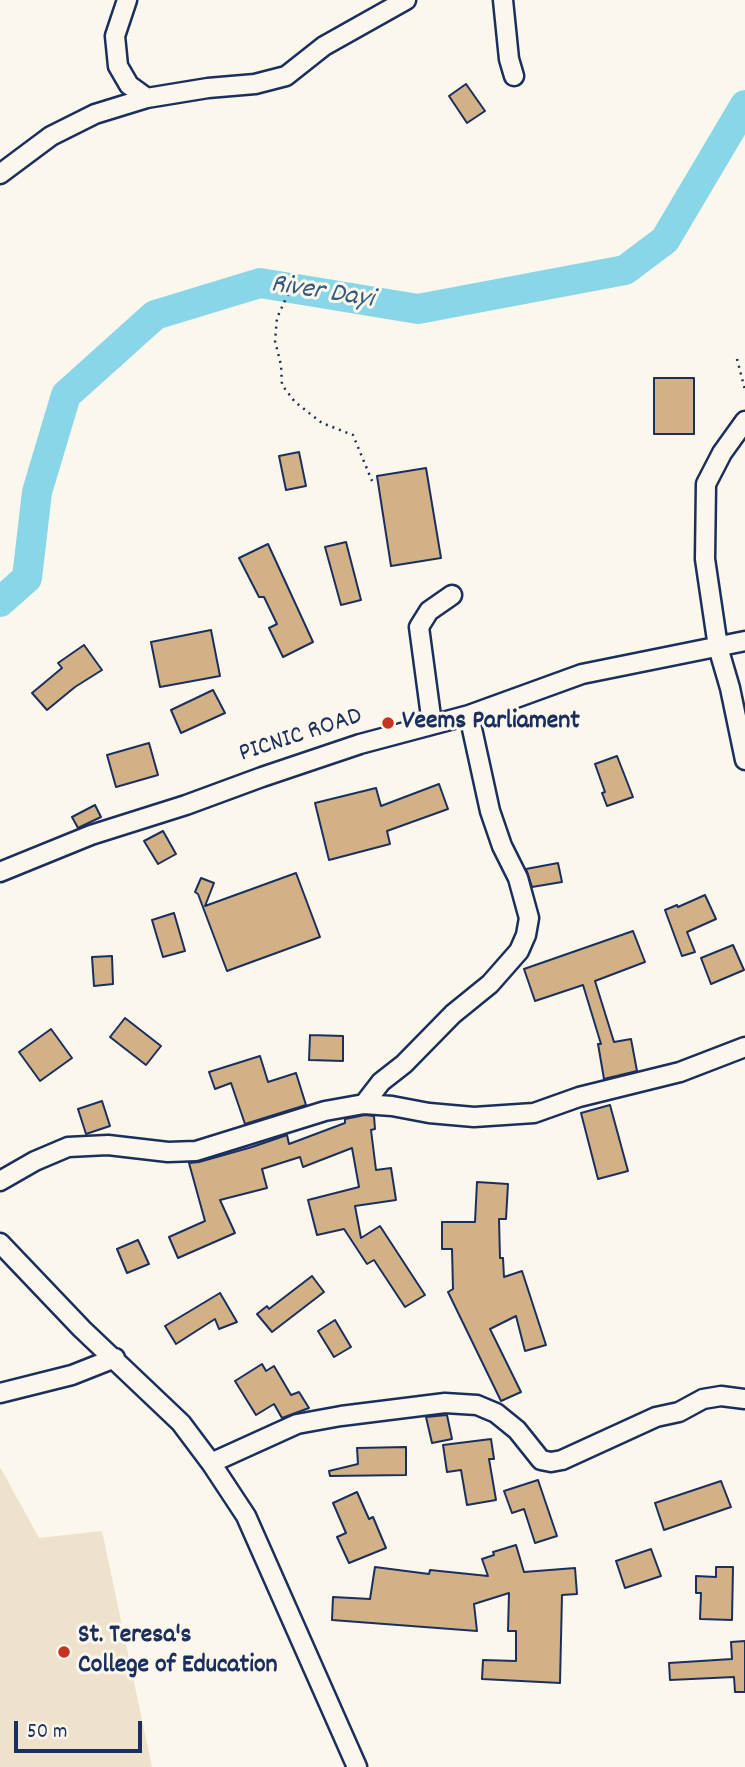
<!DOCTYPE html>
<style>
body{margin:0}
#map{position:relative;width:745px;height:1767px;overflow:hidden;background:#fbf7ec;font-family:Dekko,sans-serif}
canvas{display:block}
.scale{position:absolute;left:14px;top:1721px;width:128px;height:32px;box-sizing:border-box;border:4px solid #1b2f5e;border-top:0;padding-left:9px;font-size:21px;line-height:24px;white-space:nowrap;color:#1b2f5e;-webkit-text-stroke:5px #fbf7ec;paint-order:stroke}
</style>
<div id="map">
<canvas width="745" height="1767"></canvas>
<div class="scale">50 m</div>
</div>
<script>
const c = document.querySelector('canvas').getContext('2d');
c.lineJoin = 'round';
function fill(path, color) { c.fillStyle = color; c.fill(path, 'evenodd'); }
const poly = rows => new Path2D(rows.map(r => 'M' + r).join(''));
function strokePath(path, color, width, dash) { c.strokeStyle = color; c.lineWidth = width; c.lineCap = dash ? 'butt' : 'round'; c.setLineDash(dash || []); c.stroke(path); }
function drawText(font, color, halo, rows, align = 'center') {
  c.font = font + ' Dekko,sans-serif'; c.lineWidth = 6; c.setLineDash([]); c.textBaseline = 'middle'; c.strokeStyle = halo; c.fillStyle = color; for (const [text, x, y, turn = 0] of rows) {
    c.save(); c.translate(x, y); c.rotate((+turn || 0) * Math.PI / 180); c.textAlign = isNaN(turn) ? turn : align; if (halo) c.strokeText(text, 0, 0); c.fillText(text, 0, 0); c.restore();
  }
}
const built = poly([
 [0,1467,39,1538,102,1531,152,1767,0,1767]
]);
const river = poly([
 [0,602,27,578,37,492,66,395,155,315,260,283,418,309,625,270,665,240,745,105]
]);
const building = poly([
 [466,84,485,111,467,123,449,96,466,84],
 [654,378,694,378,694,434,654,434,654,378],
 [299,452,306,486,286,490,279,456,299,452],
 [426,468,441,558,391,566,377,476,426,468],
 [346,542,361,600,341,605,325,547,346,542],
 [268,544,313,642,283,657,269,628,277,624,264,597,259,597,239,558,268,544],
 [211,630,220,676,160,687,151,642,211,630],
 [84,645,102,670,75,687,47,710,32,693,62,668,58,663,84,645],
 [213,690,225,713,181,733,171,710,213,690],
 [149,743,158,775,116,787,107,755,149,743],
 [617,756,633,797,607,806,602,793,605,792,595,764,617,756],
 [439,784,448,809,387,831,390,844,329,860,315,803,376,788,381,806,439,784],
 [95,805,101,817,78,828,72,817,95,805],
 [163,831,176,854,158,864,144,841,163,831],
 [558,863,562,882,532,887,526,869,558,863],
 [296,873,320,937,227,971,198,894,195,892,201,878,214,883,205,906,296,873],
 [705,895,716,919,687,932,695,952,682,956,665,910,677,905,678,907,705,895],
 [174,913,185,951,163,957,152,920,174,913],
 [633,931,645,962,595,981,614,1042,631,1039,637,1071,604,1079,598,1044,601,1044,583,985,535,1001,524,969,633,931],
 [733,945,744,970,711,984,701,958,733,945],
 [112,956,113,984,94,986,92,957,112,956],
 [125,1018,161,1046,146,1065,110,1037,125,1018],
 [51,1029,72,1058,40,1081,19,1052,51,1029],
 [310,1035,343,1036,343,1061,309,1060,310,1035],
 [260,1056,268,1082,296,1073,306,1105,245,1124,231,1083,215,1089,209,1072,260,1056],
 [102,1101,110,1126,86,1134,78,1109,102,1101],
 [610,1105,628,1171,598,1179,581,1113,610,1105],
 [365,1115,374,1116,375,1129,371,1130,376,1170,391,1168,396,1200,355,1206,361,1238,380,1226,425,1295,405,1307,374,1260,367,1264,344,1229,317,1235,308,1200,359,1187,352,1148,303,1167,300,1157,262,1169,267,1188,220,1200,235,1233,178,1258,169,1237,205,1221,189,1163,199,1162,252,1147,287,1135,289,1144,345,1123,345,1119,365,1115],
 [477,1182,508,1184,506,1219,499,1219,500,1258,503,1258,504,1277,522,1271,546,1345,525,1351,516,1316,490,1329,521,1392,501,1401,448,1292,453,1289,452,1249,442,1249,442,1222,475,1222,477,1182],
 [138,1240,149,1264,127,1273,117,1249,138,1240],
 [312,1276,324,1292,272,1332,257,1314,267,1306,269,1309,312,1276],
 [220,1293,237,1322,219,1329,215,1319,176,1344,165,1326,220,1293],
 [335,1320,351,1347,334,1357,318,1331,335,1320],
 [262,1364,266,1371,274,1366,291,1395,299,1392,309,1408,282,1418,274,1404,256,1415,235,1381,262,1364],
 [447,1415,452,1439,432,1443,426,1417,447,1415],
 [491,1439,494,1459,489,1459,496,1500,467,1505,461,1470,447,1472,443,1445,491,1439],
 [406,1447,406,1475,330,1476,329,1471,358,1464,357,1448,406,1447],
 [538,1480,557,1536,535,1543,524,1509,512,1513,504,1491,538,1480],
 [721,1481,731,1507,664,1530,655,1503,721,1481],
 [357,1492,369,1519,373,1517,386,1548,349,1563,337,1537,346,1533,333,1503,357,1492],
 [516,1545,524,1572,575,1568,577,1594,562,1595,560,1683,482,1679,483,1660,516,1661,516,1631,508,1631,509,1593,474,1604,477,1631,332,1620,333,1597,370,1599,375,1567,429,1574,430,1570,488,1576,482,1559,494,1555,493,1552,516,1545],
 [651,1549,661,1576,625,1588,616,1561,651,1549],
 [716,1567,733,1567,732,1620,700,1619,701,1593,696,1593,696,1576,716,1577,716,1567],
 [745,1641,745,1692,735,1692,734,1677,670,1680,669,1663,732,1659,731,1642,745,1641]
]);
const path = poly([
 [288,294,277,318,275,341,281,365,282,385,295,402,322,423,353,435,372,481],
 [737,359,745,390]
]);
const minor = poly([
 [127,0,115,36,118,66,129,85,147,98],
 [503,0,509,59,514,76],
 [0,174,51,136,95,114,147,98,208,88,255,84,286,76,324,46,406,0],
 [745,421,722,453,706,484,705,559,718,647,730,688,745,760],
 [432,724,419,627,429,611,452,595],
 [0,872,91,835,186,805,262,777,360,744,469,715,582,674,745,641],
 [364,1104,381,1082,404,1064,453,1014,490,984,519,951,526,935,529,918,518,878,502,846,490,811,469,715],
 [0,1181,35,1161,68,1147,108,1145,168,1152,196,1151,325,1111,364,1104,392,1106,429,1113,474,1117,534,1113,579,1097,680,1072,745,1047],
 [0,1243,82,1329,181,1423,211,1463,246,1516,357,1767],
 [0,1393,72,1375,115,1358],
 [211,1463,297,1424,341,1416,445,1403,477,1405,496,1413,517,1430,541,1460,551,1462,562,1460,656,1417,679,1412,703,1399,721,1396,745,1399]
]);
const markers = [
 [388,723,7,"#c8321e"],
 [64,1652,7,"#c8321e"]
];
const poiNames = [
 ["Veems Parliament",402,723],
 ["St. Teresa's",78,1637],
 ["College of Education",78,1667]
];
const streetNames = [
 ["PICNIC ROAD",301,737,-18]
];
const waterNames = [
 ["River Dayi",322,294,9]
];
fill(built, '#efe2cd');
strokePath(river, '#88d6e7', 30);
fill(building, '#d3b186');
strokePath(building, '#1b2f5e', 2);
strokePath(minor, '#1b2f5e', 23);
strokePath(path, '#1b2f5e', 2.5, [2, 5]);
strokePath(minor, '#fbf7ec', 18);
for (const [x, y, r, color] of markers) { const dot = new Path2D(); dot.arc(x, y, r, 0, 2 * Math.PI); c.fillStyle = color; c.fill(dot); strokePath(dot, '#fbf7ec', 2.5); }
drawText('bold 26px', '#1b2f5e', '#fbf7ec', poiNames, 'left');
drawText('26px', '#1b2f5e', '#fbf7ec', streetNames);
drawText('italic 28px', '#365980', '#fbf7ec', waterNames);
</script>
